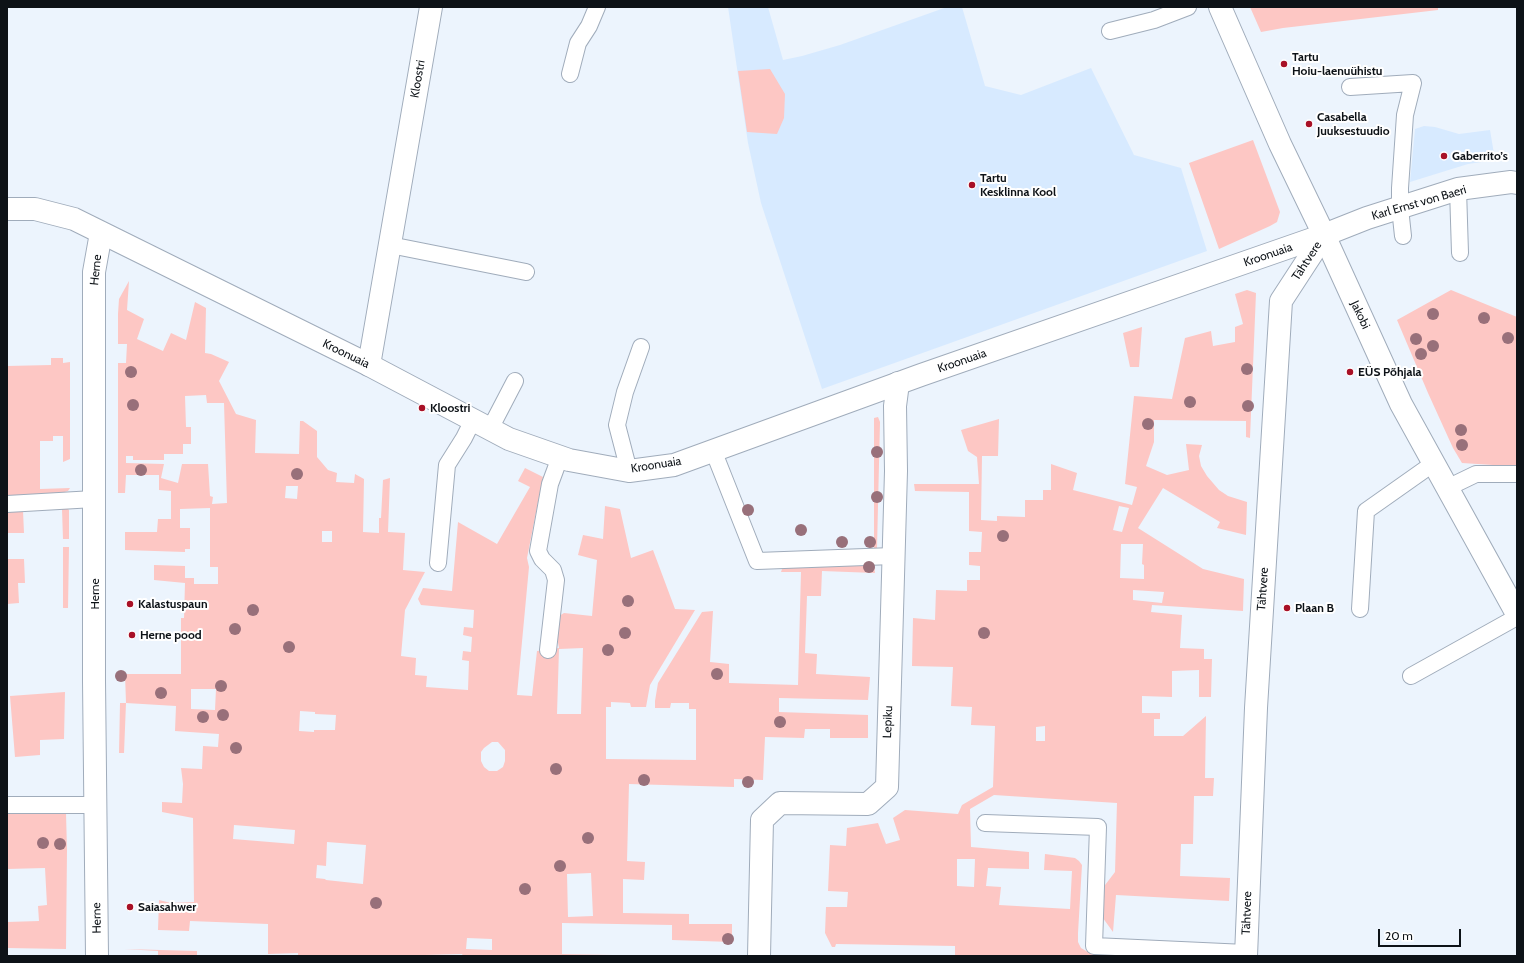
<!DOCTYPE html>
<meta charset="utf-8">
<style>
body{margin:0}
#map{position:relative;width:1524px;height:963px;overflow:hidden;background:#ecf4fd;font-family:Cabin,sans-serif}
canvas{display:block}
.frame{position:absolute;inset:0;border:8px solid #0d1217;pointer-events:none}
.scale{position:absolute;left:1378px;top:929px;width:83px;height:18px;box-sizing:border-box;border:2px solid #0d1217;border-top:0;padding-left:5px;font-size:12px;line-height:14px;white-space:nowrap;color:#0d1217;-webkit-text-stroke:3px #fff;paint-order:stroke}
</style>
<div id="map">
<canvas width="1524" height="963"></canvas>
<div class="frame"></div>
<div class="scale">20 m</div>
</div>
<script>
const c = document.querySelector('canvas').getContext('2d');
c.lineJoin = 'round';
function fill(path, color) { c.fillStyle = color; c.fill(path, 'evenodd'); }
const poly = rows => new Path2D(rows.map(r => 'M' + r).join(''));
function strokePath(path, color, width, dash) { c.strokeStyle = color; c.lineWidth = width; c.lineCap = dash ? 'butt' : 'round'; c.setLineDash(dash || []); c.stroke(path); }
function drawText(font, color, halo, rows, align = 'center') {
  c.font = font + ' Cabin,sans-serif'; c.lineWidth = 4; c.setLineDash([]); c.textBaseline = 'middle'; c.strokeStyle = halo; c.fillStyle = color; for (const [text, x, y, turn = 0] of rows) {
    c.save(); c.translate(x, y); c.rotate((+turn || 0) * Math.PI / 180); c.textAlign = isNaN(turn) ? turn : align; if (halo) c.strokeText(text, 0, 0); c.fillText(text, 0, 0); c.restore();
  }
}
const built = poly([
 [728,7,768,7,783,60,802,56,840,45,947,7,962,7,985,86,1021,95,1091,68,1134,155,1181,168,1207,251,822,389,761,203,748,143],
 [1424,126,1435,127,1459,134,1490,130,1495,160,1468,164,1410,182,1415,129]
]);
const green = poly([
 [1250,7,1438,7,1438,10,1283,28,1261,32],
 [770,69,785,94,784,118,777,134,747,132,738,71],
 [1253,140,1280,212,1277,222,1270,226,1219,249,1189,163],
 [129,281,127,310,144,319,137,339,163,351,171,333,186,340,195,302,206,308,205,353,211,354,229,362,219,381,236,414,256,420,255,453,299,454,300,421,303,421,317,431,317,457,328,470,337,473,336,482,354,483,355,474,364,479,363,532,379,533,379,518,381,518,383,480,390,478,388,532,405,533,403,570,425,572,405,610,401,656,416,658,415,675,427,676,426,687,468,690,469,661,462,660,463,651,471,652,472,637,463,635,464,627,473,628,474,610,421,605,418,599,423,588,452,591,458,522,497,544,530,487,518,481,525,468,543,477,527,558,529,567,517,695,532,696,537,651,559,648,557,637,559,616,564,613,592,616,597,560,578,555,583,535,603,539,605,506,620,509,631,558,653,550,675,609,695,610,650,685,646,707,631,707,630,703,611,702,611,707,606,707,606,759,696,760,696,709,689,709,689,703,671,703,670,708,655,708,655,701,658,683,702,612,713,611,710,662,729,664,729,683,798,685,801,572,781,572,782,569,785,565,874,563,875,573,822,571,821,596,807,596,805,653,817,654,816,674,870,677,868,700,779,698,779,712,868,715,868,738,830,738,830,729,805,729,804,738,765,737,763,780,734,779,734,787,629,784,627,861,645,862,644,880,623,879,623,913,689,914,689,924,732,924,732,942,672,940,672,925,562,923,562,954,663,956,463,956,462,954,425,955,425,956,298,956,298,953,268,954,268,924,190,921,189,931,158,930,159,900,171,903,194,902,193,818,162,812,162,802,182,803,183,784,181,768,202,769,203,746,218,747,219,734,175,731,176,706,126,703,124,753,119,753,120,703,126,703,125,674,181,674,181,618,184,618,185,583,154,580,154,565,185,566,185,578,194,578,194,584,218,584,218,567,210,567,210,508,180,509,180,528,190,528,190,549,185,549,185,552,125,550,125,532,157,532,158,519,171,519,171,491,159,490,159,475,126,475,125,493,118,493,118,363,126,363,127,344,118,344,118,314,119,299],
 [206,395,207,403,224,403,227,503,212,504,213,497,210,496,208,464,182,464,178,483,161,478,164,464,126,463,126,456,133,456,133,460,164,460,164,454,183,454,183,444,191,444,191,427,186,427,185,396],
 [286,486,298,486,297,499,285,498],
 [322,531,332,531,332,542,322,542],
 [583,648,581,714,557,714,559,649],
 [191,689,216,689,215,710,191,709],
 [300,711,315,712,315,714,336,715,335,730,314,730,314,732,299,731],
 [492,742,498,742,505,750,505,761,503,767,497,771,489,771,484,767,481,761,481,752,484,748],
 [234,825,295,830,294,844,233,839],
 [327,842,366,845,363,884,326,880,325,879,316,878,317,865,326,866],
 [591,873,593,916,568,917,567,874],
 [467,938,492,939,492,950,466,949],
 [1247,290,1256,293,1250,438,1246,437,1246,421,1154,420,1154,442,1146,466,1167,475,1189,470,1186,444,1202,445,1199,456,1201,466,1207,476,1219,490,1228,496,1247,502,1246,535,1217,528,1220,522,1163,488,1138,528,1203,569,1244,579,1243,611,1152,605,1151,612,1182,615,1180,648,1204,649,1204,659,1212,659,1211,697,1199,697,1199,670,1172,671,1172,697,1142,696,1142,713,1160,713,1160,719,1154,719,1154,736,1183,736,1206,716,1205,778,1214,778,1213,796,1194,796,1193,844,1181,844,1180,876,1230,878,1229,901,1116,895,1113,932,1100,914,1102,889,1115,872,1117,803,994,795,970,809,971,847,1029,852,1029,869,988,868,986,886,1001,887,999,905,1070,909,1072,871,1044,870,1045,854,1075,858,1079,861,1082,865,1078,933,1078,942,1081,948,1088,952,1133,956,955,956,955,946,836,944,835,947,832,947,825,933,826,907,847,907,848,892,828,891,830,845,846,846,847,828,878,823,886,844,900,840,893,818,905,810,958,814,962,805,993,787,995,726,971,725,972,707,951,706,953,667,912,666,913,618,935,620,936,590,967,591,967,580,980,580,980,566,969,565,969,552,981,552,982,532,969,531,969,492,915,491,914,484,979,484,977,457,968,451,961,430,999,419,998,456,982,456,981,520,997,521,997,516,1025,517,1025,500,1043,500,1043,490,1051,490,1051,464,1077,473,1073,490,1132,505,1137,487,1125,484,1134,396,1172,399,1185,338,1211,331,1213,346,1235,342,1235,327,1243,324,1235,294],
 [1119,506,1129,508,1122,532,1113,530],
 [1121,544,1143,544,1142,564,1144,565,1144,579,1120,578],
 [1133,590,1164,592,1162,603,1133,600],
 [1045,726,1045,741,1036,741,1036,727],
 [957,859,975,859,974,887,957,886],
 [1451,290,1517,317,1517,468,1493,465,1462,463,1453,448,1428,393,1397,320],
 [1142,327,1139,367,1130,367,1123,333],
 [51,358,63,358,63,363,70,362,70,459,63,462,63,436,53,436,53,441,40,441,40,489,70,488,68,491,57,494,7,496,7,366,51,365],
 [878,417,880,422,877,548,874,548,874,418],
 [65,506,69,510,69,539,63,539,62,509,23,511,24,533,7,533,7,512],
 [63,547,69,547,68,608,63,608],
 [7,559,24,559,25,583,18,583,19,603,7,604],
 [65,692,64,739,40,740,40,755,15,757,10,696],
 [7,812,66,813,67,850,66,949,7,948,7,922,39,921,38,906,47,905,45,868,7,869],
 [124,949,197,951,197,956,158,956,158,951]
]);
const lane = poly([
 [1110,31,1154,20,1188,7],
 [570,74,578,43,589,26,597,7],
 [1350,87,1413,83,1405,115,1400,188,1400,208,1403,236],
 [1458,189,1460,253],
 [390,245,526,272],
 [490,429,515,381],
 [713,450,757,561,893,556],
 [629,471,617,425,625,392,641,347],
 [1447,488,1476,474,1517,474],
 [7,504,94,499],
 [438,563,447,465,464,438,473,420],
 [1360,609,1366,511,1434,463],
 [548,650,556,580,553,570,542,559,538,551,550,484,560,457],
 [1411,676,1517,617],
 [7,805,96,805],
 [985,823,1098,827,1094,946,1246,953]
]);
const street = poly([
 [369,365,431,7],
 [97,956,94,681,94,272,101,233],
 [759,956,762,820,780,803,868,804,887,787,896,471,895,406,898,383],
 [1246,956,1256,708,1281,301,1324,235,1367,218,1458,189,1511,182,1517,183]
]);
const secondary = poly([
 [1220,7,1280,144,1324,235,1401,404,1517,614],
 [7,209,35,209,74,219,369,365,509,439,569,460,629,471,674,465,921,375,1324,235]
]);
const trees = [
 [1433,314],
 [1484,318],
 [1508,338],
 [1416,339],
 [1433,346],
 [1421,354],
 [1247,369],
 [131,372],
 [1190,402],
 [133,405],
 [1248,406],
 [1148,424],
 [1461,430],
 [1462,445],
 [877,452],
 [141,470],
 [297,474],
 [877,497],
 [748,510],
 [801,530],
 [1003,536],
 [842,542],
 [870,542],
 [869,567],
 [628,601],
 [253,610],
 [235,629],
 [625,633],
 [984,633],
 [289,647],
 [608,650],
 [717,674],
 [121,676],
 [221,686],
 [161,693],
 [223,715],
 [203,717],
 [780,722],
 [236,748],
 [556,769],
 [644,780],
 [748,782],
 [588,838],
 [43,843],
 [60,844],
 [560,866],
 [525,889],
 [376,903],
 [728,939]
];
const markers = [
 [1284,64,4,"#a81026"],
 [1309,124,4,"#a81026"],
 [1444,156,4,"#a81026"],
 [972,185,4,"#a81026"],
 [1350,372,4,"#a81026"],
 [422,408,4,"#a81026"],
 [130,604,4,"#a81026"],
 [1287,608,4,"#a81026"],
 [132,635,4,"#a81026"],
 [130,907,4,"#a81026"]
];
const poiNames = [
 ["Tartu",1292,57],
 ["Hoiu-laenuühistu",1292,71],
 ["Casabella",1317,117],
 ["Juuksestuudio",1317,131],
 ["Gaberrito’s",1452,156],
 ["Tartu",980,178],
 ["Kesklinna Kool",980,192],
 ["EÜS Põhjala",1358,372],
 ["Kloostri",430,408],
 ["Kalastuspaun",138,604],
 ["Plaan B",1295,608],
 ["Herne pood",140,635],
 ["Saiasahwer",138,907]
];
const streetNames = [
 ["Kloostri",418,79,-80],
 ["Karl Ernst von Baeri",1419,203,-16],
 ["Kroonuaia",1268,255,-19],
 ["Tähtvere",1307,261,-57],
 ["Herne",96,270,-84],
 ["Jakobi",1360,315,65],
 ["Kroonuaia",346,354,26],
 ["Kroonuaia",962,361,-19],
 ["Kroonuaia",656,465,-9],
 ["Tähtvere",1263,589,-86],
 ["Herne",95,594,-90],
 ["Lepiku",888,722,-88],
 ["Tähtvere",1247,913,-88],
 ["Herne",97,918,-91]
];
fill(built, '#d7eaff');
fill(green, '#fdc7c4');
strokePath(lane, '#a0acbb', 18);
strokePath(street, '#a0acbb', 24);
strokePath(secondary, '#a0acbb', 24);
strokePath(lane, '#fff', 16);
strokePath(street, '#fff', 22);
strokePath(secondary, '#fff', 22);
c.fillStyle = '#98707a';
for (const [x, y] of trees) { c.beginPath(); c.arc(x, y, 6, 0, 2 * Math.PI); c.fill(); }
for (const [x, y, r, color] of markers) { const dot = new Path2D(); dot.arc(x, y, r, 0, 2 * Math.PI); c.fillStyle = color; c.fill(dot); strokePath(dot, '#fff', 1.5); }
drawText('bold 12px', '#0d1217', '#fff', poiNames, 'left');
drawText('12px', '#0d1217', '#fff', streetNames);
</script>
